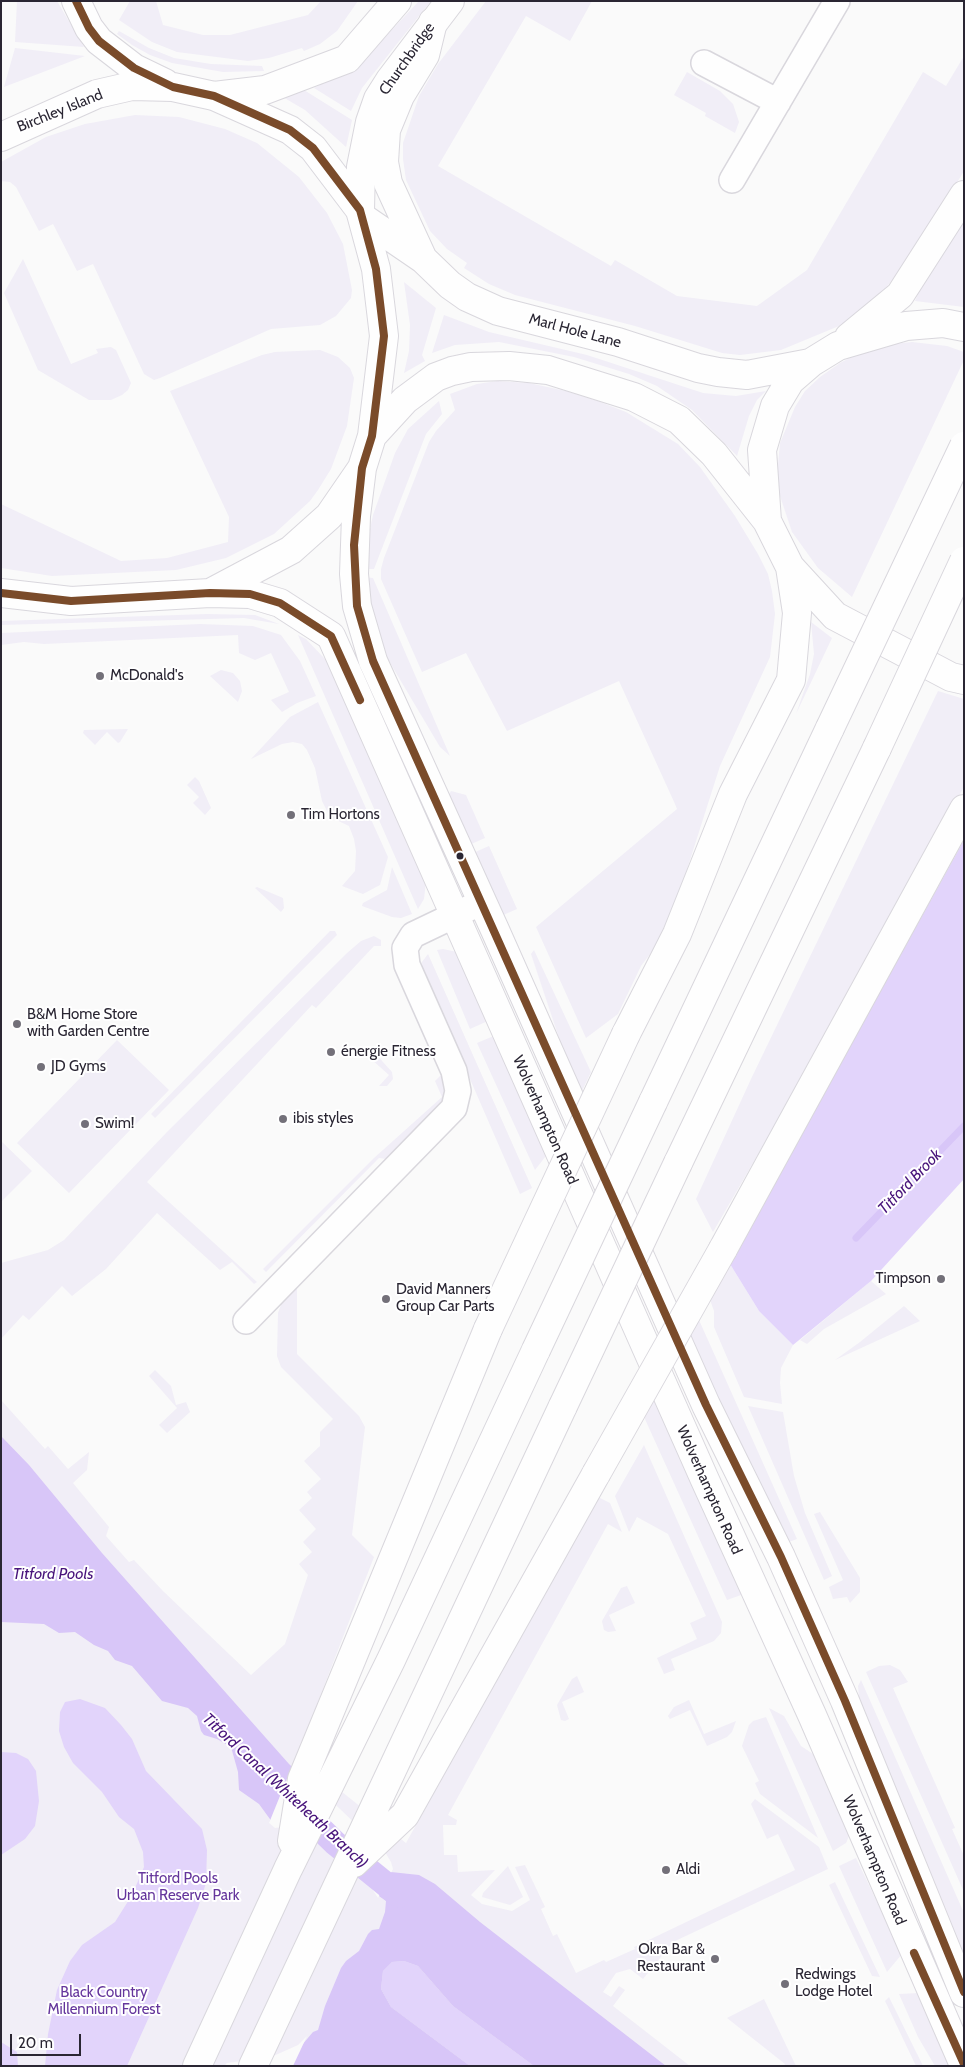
<!DOCTYPE html>
<meta charset="utf-8">
<style>
body{margin:0}
#map{position:relative;width:965px;height:2067px;overflow:hidden;background:#fafafa;font-family:Cabin,sans-serif}
canvas{display:block}
.frame{position:absolute;inset:0;border:2px solid #2a2633;pointer-events:none}
.scale{position:absolute;left:10px;top:2034px;width:71px;height:22px;box-sizing:border-box;border:2px solid #2a2633;border-top:0;padding-left:6px;font-size:15px;line-height:18px;white-space:nowrap;color:#2a2633;-webkit-text-stroke:4px #fff;paint-order:stroke}
</style>
<div id="map">
<canvas width="965" height="2067"></canvas>
<div class="frame"></div>
<div class="scale">20 m</div>
</div>
<script>
const c = document.querySelector('canvas').getContext('2d');
c.lineJoin = 'round';
function fill(path, color) { c.fillStyle = color; c.fill(path, 'evenodd'); }
const poly = rows => new Path2D(rows.map(r => 'M' + r).join(''));
function strokePath(path, color, width, dash) { c.strokeStyle = color; c.lineWidth = width; c.lineCap = dash ? 'butt' : 'round'; c.setLineDash(dash || []); c.stroke(path); }
function drawText(font, color, halo, rows, align = 'center') {
  c.font = font + ' Cabin,sans-serif'; c.lineWidth = 4; c.setLineDash([]); c.textBaseline = 'middle'; c.strokeStyle = halo; c.fillStyle = color; for (const [text, x, y, turn = 0] of rows) {
    c.save(); c.translate(x, y); c.rotate((+turn || 0) * Math.PI / 180); c.textAlign = isNaN(turn) ? turn : align; if (halo) c.strokeText(text, 0, 0); c.fillText(text, 0, 0); c.restore();
  }
}
const green = poly([
 [17,1,57,1,84,47,15,42],
 [130,1,156,1,163,25,203,35,230,35,308,15,321,1,358,1,337,31,320,44,304,51,302,48,269,58,248,61,177,52,152,42,119,20],
 [419,1,431,1,362,88,351,111,314,88,333,78,371,52],
 [486,1,592,1,570,41,526,16,438,166,611,266,615,260,677,296,757,306,807,270,923,72,946,86,964,56,964,171,915,253,878,297,839,326,781,350,740,355,722,353,635,326,515,295,489,284,464,268,467,263,447,249,430,231,406,180,403,159,403,143,419,96,438,64],
 [119,31,149,48,174,58,211,64,262,66,264,71,223,72,172,63,150,55,132,45,117,34],
 [15,48,85,56,4,87],
 [687,72,720,91,733,104,739,122,735,133,705,116,706,113,674,95],
 [304,90,352,120,346,147,305,110,281,96],
 [135,115,179,117,225,129,257,143,299,177,327,213,343,244,352,290,351,298,336,316,320,325,271,329,160,378,154,380,144,374,93,264,77,271,53,224,39,231,16,187,10,182,1,181,1,162,46,137,85,124],
 [964,221,964,307,915,301,920,289],
 [23,259,71,364,98,353,96,349,111,347,116,350,131,383,128,390,122,395,111,400,89,400,38,370,4,293],
 [404,282,436,308,422,355,425,361,404,373,409,351,410,325],
 [444,315,489,332,587,355,703,393,736,396,766,391,757,400,749,416,737,456,692,410,657,386,629,374,574,357,499,342,455,345,432,353],
 [912,342,947,346,964,352,964,360,852,597,818,568,792,532,780,496,777,475,780,443,795,407,805,391,820,377,840,363,861,352,894,344],
 [320,350,338,357,350,368,354,378,347,426,331,469,318,490,310,501,274,534,226,558,176,570,52,576,1,568,1,504,121,561,167,558,228,542,229,517,170,391,262,355,275,352],
 [497,381,529,383,566,391,598,401,626,412,678,444,700,467,735,516,758,554,768,574,772,591,775,614,770,657,720,766,675,907,657,945,641,966,618,1014,586,1038,536,927,677,809,675,804,619,681,507,731,466,653,422,672,381,579,381,569,384,558,429,442,436,431,455,410,450,394,477,384],
 [439,401,442,414,426,434,374,569,365,569,368,538,373,515,395,453,408,429],
 [365,577,373,578,450,756,440,747,383,651,376,632],
 [207,614,255,615,279,624,244,618,1,625,1,621],
 [811,622,832,638,796,714,810,674,814,654],
 [200,624,253,626,281,635,300,661,316,696,297,703,282,712,271,700,289,692,271,653,255,660,239,653,238,635,44,644,24,642,1,645,1,633],
 [298,635,306,639,325,659,332,670,426,882,424,899,418,909],
 [221,670,233,673,240,681,242,691,238,702,210,676],
 [938,691,964,699,964,787,886,924,808,1068,713,1232,696,1199,751,1079],
 [318,702,388,857,380,885,363,894,342,886,355,871,356,851,354,839,349,826,330,817,322,801,315,768,307,750,302,744,293,742,282,744,251,759,290,717],
 [128,729,120,742,118,743,107,732,95,745,83,733,84,730],
 [195,777,199,781,211,808,205,815,193,803,199,797,187,785],
 [451,791,466,795,485,838,469,845,448,796],
 [489,846,517,909,501,916,473,853],
 [392,867,412,914,401,918,392,917,362,906,363,903,387,890],
 [257,887,283,898,284,908,281,912,255,888],
 [330,931,335,931,337,935,155,1118,151,1114],
 [374,936,381,940,381,946,374,946,316,1008,312,1005,147,1182,257,1282,254,1284,232,1262,220,1270,157,1213,106,1269,72,1296,62,1286,29,1320,23,1315,1,1339,1,1263,48,1250,64,1240,167,1132,347,953,361,941],
 [443,949,457,952,490,1020,470,1029,437,950],
 [534,950,591,1072,582,1091,564,1053,531,954],
 [428,954,532,1188,520,1194,423,971,422,962],
 [496,1035,549,1152,535,1170,477,1043],
 [117,1040,169,1090,69,1193,17,1143],
 [374,1052,392,1072,393,1079,387,1086,379,1086,389,1075,371,1059],
 [441,1075,448,1088,448,1098,386,1159,379,1158,266,1272,263,1269,374,1158,442,1097,435,1081],
 [1,1141,32,1171,1,1202],
 [730,1264,759,1311,793,1345,781,1368,780,1383,782,1404,744,1397,714,1327,714,1311,710,1300],
 [297,1279,297,1354,359,1416,365,1427,352,1535,374,1557,297,1756,406,1843,598,1497,610,1503,622,1532,608,1524,448,1815,457,1820,456,1825,443,1825,444,1855,457,1855,458,1872,495,1870,471,1895,482,1904,512,1911,530,1900,515,1867,525,1865,545,1907,541,1909,553,1936,557,1934,576,1973,604,1960,606,1962,635,1949,634,1947,795,1870,778,1834,767,1839,751,1804,755,1799,819,1847,828,1869,673,1942,643,1979,630,1969,616,1973,603,1992,611,1997,619,1986,625,1990,613,2006,690,2066,1,2066,1,1400,45,1449,48,1446,68,1469,89,1452,87,1470,73,1483,109,1527,106,1536,129,1562,134,1560,163,1591,251,1675,285,1644,308,1575,299,1564,312,1552,303,1542,316,1529,299,1510,312,1498,307,1492,321,1479,304,1461,320,1446,320,1432,333,1419,281,1367,277,1356,278,1313,283,1299],
 [871,1281,886,1294,824,1329,807,1344,800,1340],
 [904,1306,920,1321,835,1360,860,1342],
 [699,1320,797,1539,786,1543,689,1337],
 [155,1370,171,1386,176,1405,186,1402,190,1412,167,1433,159,1425,177,1408,149,1376],
 [655,1396,744,1594,727,1600,644,1417],
 [748,1406,783,1412,794,1476,805,1513,832,1576,824,1580],
 [644,1445,722,1622,721,1633,714,1641,671,1659,675,1670,664,1674,657,1658,697,1639,690,1623,706,1616,668,1534,637,1517,629,1532,615,1496],
 [820,1512,860,1578,860,1592,850,1603,847,1597,833,1599,829,1587,843,1580,814,1514],
 [627,1586,635,1603,609,1615,616,1631,608,1632,604,1630,602,1621,621,1588],
 [890,1665,900,1670,908,1682,893,1688,955,1828,952,1829,964,1856,964,1892,866,1672,879,1666],
 [577,1676,584,1692,562,1702,569,1719,565,1721,561,1720,557,1705,572,1679],
 [861,1680,964,1913,964,1964,859,1698,858,1686],
 [689,1700,704,1734,736,1721,732,1732,727,1737,707,1746,690,1710,670,1719,668,1716,674,1707],
 [769,1708,784,1716,801,1746,816,1756,850,1834,846,1843,833,1851],
 [766,1717,818,1838,760,1794,755,1783,759,1781,742,1746,749,1725,753,1721],
 [856,1858,902,1954,887,1972,839,1866],
 [508,1866,523,1897,510,1905,482,1897,483,1893],
 [835,1882,880,1977,872,1976,829,1885],
 [919,1993,954,2066,935,2066,918,2037,899,1994],
 [889,1997,923,2066,916,2066,885,2001],
 [764,1999,796,2066,784,2066,785,2064,727,2018]
]);
const forest = poly([
 [964,840,964,1179,871,1281,793,1345,759,1311,730,1264],
 [80,1699,105,1708,121,1725,132,1739,146,1771,202,1829,207,1850,206,1883,198,1908,127,2066,45,2066,48,2034,57,1990,70,1961,82,1945,115,1922,132,1895,144,1867,143,1852,134,1829,119,1817,102,1792,73,1763,64,1747,59,1731,60,1712,65,1702],
 [1,1752,16,1753,28,1759,36,1771,39,1801,35,1826,25,1839,1,1855],
 [404,1961,418,1966,453,2006,534,2066,470,2066,391,2007,381,1989,383,1971,392,1962],
 [1,2042,17,2052,18,2066,1,2066]
]);
const water = poly([
 [1,1436,29,1465,102,1553,289,1764,383,1854,391,1872,419,1875,435,1884,480,1922,666,2066,534,2066,453,2006,418,1966,404,1961,392,1962,383,1971,381,1989,391,2007,470,2066,227,2066,267,2060,302,2045,313,2032,318,2030,325,2006,341,1968,346,1961,359,1951,368,1934,372,1930,379,1929,385,1912,386,1901,379,1896,371,1870,298,1809,275,1826,259,1804,239,1790,238,1772,231,1747,217,1739,204,1735,201,1731,197,1716,188,1708,162,1701,132,1666,115,1660,108,1651,94,1645,75,1632,59,1633,44,1624,1,1622]
]);
const pier = poly([
 [293,1764,385,1852,391,1862,393,1869,378,1898,372,1889,369,1872,299,1813,284,1827,275,1828,269,1823],
 [307,2036,293,2066,224,2066,227,2063,271,2057,298,2045]
]);
const stream = poly([
 [856,1238,964,1126]
]);
const canal = poly([
 [297,1806,335,1843,399,1895]
]);
const minor = poly([
 [704,63,778,102],
 [732,180,837,1],
 [246,1321,454,1108,458,1091,454,1071,407,965,405,948,413,935,482,902]
]);
const major = poly([
 [214,96,265,90,347,59,397,1],
 [360,210,361,167,370,122,378,99,390,80,450,1]
]);
const highway = poly([
 [76,1,89,28,99,41,134,68,165,83],
 [1,137,97,94,132,86,173,87,214,96,290,130,313,148,360,210,376,269,384,336,372,436,362,468,329,516,291,550,210,593,71,601,1,593],
 [363,218,423,259,450,285,467,297,498,311,618,342,698,368,718,372,747,375,810,363],
 [423,259,388,183,384,162,386,130,400,96,425,55,433,22],
 [964,327,943,323,906,326,838,346,812,362,790,381,775,406,762,450,767,521,790,567,835,616,951,677,964,680],
 [849,337,900,295,964,195],
 [372,436,405,400,436,377,452,371,471,367,509,366,548,370,634,397,679,420,714,454,767,521],
 [362,468,356,516,354,574,357,606,373,661,495,930,706,1405,781,1557,845,1701,964,1993],
 [210,593,250,594,280,603,331,636,705,1480,812,1715,964,2065],
 [626,1034,677,934,733,794,791,680,797,613,790,567],
 [653,1102,830,728],
 [678,1163,877,748],
 [723,1249,964,809],
 [292,1841,302,1779,488,1329],
 [354,1863,405,1815,596,1474],
 [197,2066,288,1869,391,1660,536,1350],
 [253,2066,563,1406]
]);
const highwayBridge = poly([
 [830,728,964,446],
 [877,748,964,561],
 [488,1329,626,1034],
 [536,1350,653,1102],
 [563,1406,678,1163],
 [596,1474,723,1249]
]);
const bus1 = poly([
 [76,1,89,28,99,41,134,68,173,87,214,96,290,130,313,148,360,210,376,269,384,336,372,436,362,468,354,545,357,606,373,661,706,1405,781,1557,845,1701,964,1992],
 [1,593,71,601,210,593,250,594,280,603,331,636,360,700],
 [914,1953,964,2064]
]);
const markers = [
 [100,676,5,"#737079"],
 [291,815,5,"#737079"],
 [460,856,4.5,"#2a2633"],
 [17,1024,5,"#737079"],
 [331,1052,5,"#737079"],
 [41,1067,5,"#737079"],
 [283,1119,5,"#737079"],
 [85,1124,5,"#737079"],
 [941,1279,5,"#737079"],
 [386,1299,5,"#737079"],
 [666,1870,5,"#737079"],
 [715,1959,5,"#737079"],
 [785,1984,5,"#737079"]
];
const streetNames = [
 ["Churchbridge",407,59,-55],
 ["Birchley Island",60,111,-22],
 ["Marl Hole Lane",575,331,15],
 ["Wolverhampton Road",545,1120,66],
 ["Wolverhampton Road",709,1490,66],
 ["Wolverhampton Road",874,1860,67]
];
const poiNames = [
 ["McDonald's",110,676],
 ["Tim Hortons",301,815],
 ["B&M Home Store",27,1015],
 ["with Garden Centre",27,1032],
 ["énergie Fitness",341,1052],
 ["JD Gyms",51,1067],
 ["ibis styles",293,1119],
 ["Swim!",95,1124],
 ["Timpson",931,1279,"right"],
 ["David Manners",396,1290],
 ["Group Car Parts",396,1307],
 ["Aldi",676,1870],
 ["Okra Bar &",705,1950,"right"],
 ["Restaurant",705,1967,"right"],
 ["Redwings",795,1975],
 ["Lodge Hotel",795,1992]
];
const parkNames = [
 ["Titford Pools",178,1879],
 ["Urban Reserve Park",178,1896],
 ["Black Country",104,1993],
 ["Millennium Forest",104,2010]
];
const waterNames = [
 ["Titford Brook",910,1182,-46],
 ["Titford Pools",53,1574],
 ["Titford Canal (Whiteheath Branch)",285,1791,43]
];
fill(green, '#f1eef7');
fill(forest, '#e2d4fb');
fill(water, '#d8c6f8');
fill(pier, '#fafafa');
strokePath(stream, '#d8c6f8', 7);
strokePath(canal, '#d8c6f8', 25);
strokePath(minor, '#d9d7dd', 28);
strokePath(major, '#d9d7dd', 30);
strokePath(highway, '#d9d7dd', 30);
strokePath(minor, '#fefefe', 25);
strokePath(major, '#fefefe', 28);
strokePath(highway, '#fefefe', 28);
strokePath(highwayBridge, '#d9d7dd', 30, []);
strokePath(highwayBridge, '#fefefe', 28);
strokePath(bus1, '#7a4b2a', 8);
for (const [x, y, r, color] of markers) { const dot = new Path2D(); dot.arc(x, y, r, 0, 2 * Math.PI); c.fillStyle = color; c.fill(dot); strokePath(dot, '#fff', 2); }
drawText('15px', '#2a2633', '#fff', streetNames);
drawText('15px', '#2a2633', '#fff', poiNames, 'left');
drawText('15px', '#65369c', '#fff', parkNames);
drawText('italic 16px', '#48147b', '#fff', waterNames);
</script>
